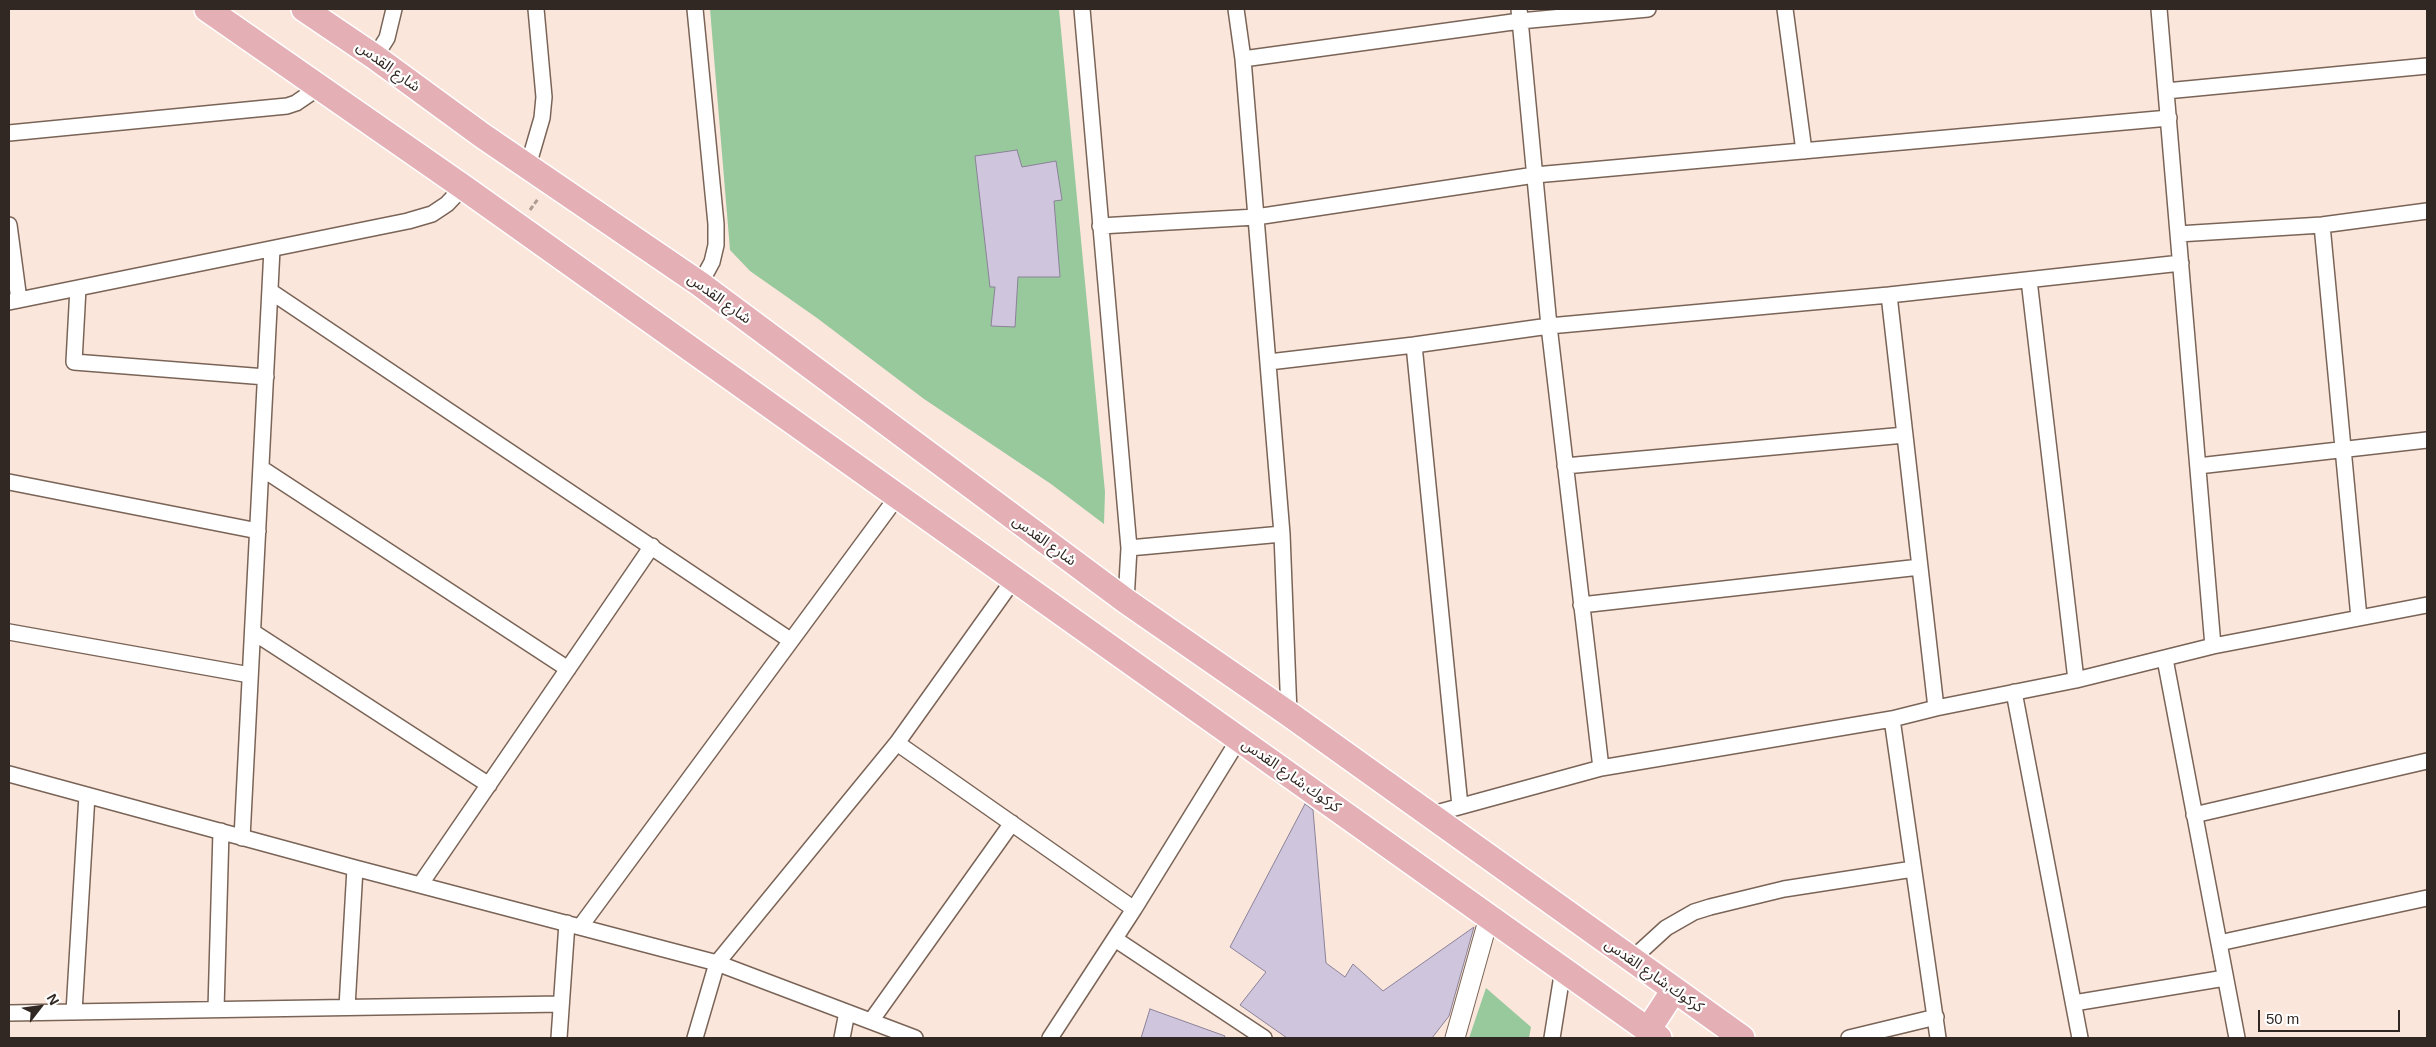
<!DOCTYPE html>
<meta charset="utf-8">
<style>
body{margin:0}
#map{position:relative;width:2436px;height:1047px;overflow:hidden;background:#fbe6db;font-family:Helvetica,sans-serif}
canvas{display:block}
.frame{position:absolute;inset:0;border:10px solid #322823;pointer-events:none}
.north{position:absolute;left:15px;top:982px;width:50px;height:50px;-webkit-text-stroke:4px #fff;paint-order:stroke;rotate:60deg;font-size:14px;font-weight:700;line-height:20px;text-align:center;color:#322823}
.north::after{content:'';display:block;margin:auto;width:18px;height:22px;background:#322823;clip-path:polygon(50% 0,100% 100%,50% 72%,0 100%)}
.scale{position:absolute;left:2258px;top:1010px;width:142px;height:22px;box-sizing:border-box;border:2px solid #322823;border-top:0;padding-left:6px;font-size:15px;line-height:18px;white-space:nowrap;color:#322823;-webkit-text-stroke:4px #fff;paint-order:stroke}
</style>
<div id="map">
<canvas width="2436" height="1047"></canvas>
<div class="frame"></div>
<div class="north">N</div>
<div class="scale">50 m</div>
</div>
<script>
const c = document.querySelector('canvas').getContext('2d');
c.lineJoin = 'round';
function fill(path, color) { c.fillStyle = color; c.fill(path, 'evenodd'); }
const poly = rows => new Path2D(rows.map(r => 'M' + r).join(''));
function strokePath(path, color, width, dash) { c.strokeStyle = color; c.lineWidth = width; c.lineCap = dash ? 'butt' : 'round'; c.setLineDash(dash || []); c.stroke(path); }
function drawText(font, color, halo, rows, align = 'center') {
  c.font = font + ' Helvetica,"Noto Sans Arabic",sans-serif'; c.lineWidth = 4.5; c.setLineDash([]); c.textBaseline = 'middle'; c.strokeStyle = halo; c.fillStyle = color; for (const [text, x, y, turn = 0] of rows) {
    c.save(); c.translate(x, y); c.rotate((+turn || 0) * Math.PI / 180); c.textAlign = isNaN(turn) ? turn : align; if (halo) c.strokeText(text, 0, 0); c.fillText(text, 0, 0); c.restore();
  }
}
const green = poly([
 [710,9,1059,9,1105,492,1104,524,1051,484,924,399,817,318,750,271,730,250],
 [1486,988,1531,1027,1529,1038,1469,1038]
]);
const building = poly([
 [1017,150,1022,167,1056,161,1062,200,1054,201,1060,277,1018,277,1015,327,991,326,995,287,990,287,975,156,1017,150],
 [1305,804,1313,810,1326,963,1345,977,1353,964,1383,991,1474,927,1449,1016,1432,1038,1287,1038,1240,1005,1266,972,1230,947,1305,804],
 [1150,1009,1225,1036,1224,1038,1141,1038,1150,1009]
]);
const path = poly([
 [530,210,538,199]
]);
const minor = poly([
 [695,9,716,224,716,245,712,262,700,284],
 [1082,9,1129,548,1126,601],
 [1236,9,1243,59,1282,534,1289,714],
 [1519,9,1549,326,1601,768],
 [1785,9,1804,151],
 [2159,9,2213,646],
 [375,57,387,38,394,9],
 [1243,59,1520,21,1648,9],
 [2166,91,2427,66],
 [9,133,287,106,296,103,318,88],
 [528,166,542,118,544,97,536,9],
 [9,225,19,300],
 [2322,225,2359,618],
 [1100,226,1256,217,1535,175,2169,118],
 [2178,234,2322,225,2427,211],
 [2029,280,2076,680],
 [78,288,74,362,266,377],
 [270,291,790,640],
 [1889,295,1936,708],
 [9,302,408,221,432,214,447,204,463,187],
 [1414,345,1460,806],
 [1269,362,1414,345,1549,326,1889,295,2181,263],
 [1565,466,1905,435],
 [2198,466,2427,440],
 [261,468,568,669],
 [9,482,258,531],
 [1129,548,1282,534],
 [1581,605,1920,567],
 [9,632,250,675],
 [253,632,489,785],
 [2165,659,2237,1038],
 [2014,692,2080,1038],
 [1892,719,1938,1038],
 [897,743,1134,909],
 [9,774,355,868,717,963,915,1038],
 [1429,815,1601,768,1892,719,1936,708,2076,680,2213,646,2427,605],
 [2194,815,2427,761],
 [242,838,272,249],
 [420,885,652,546],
 [580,927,897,497],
 [1115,939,1264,1038],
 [2219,943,2427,898],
 [1631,960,1666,928,1694,912,1710,907,1784,889,1913,869],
 [2074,1003,2225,978],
 [347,1007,355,868],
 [216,1009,221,831],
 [74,1012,87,795],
 [9,1013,561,1004],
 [871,1021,1012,823],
 [559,1038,567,923],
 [695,1038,717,963,897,743,1014,579],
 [842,1038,847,1012],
 [1050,1038,1134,909,1239,739],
 [1552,1038,1563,969],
 [1849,1038,1936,1017]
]);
const tertiary = poly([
 [1455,1038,1489,917]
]);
const primary = poly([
 [207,9,463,187,1659,1038],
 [304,9,375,57,483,136,700,284,1126,601,1289,714,1742,1038],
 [1648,1030,1674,990]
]);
const streetNames = [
 ["شارع القدس",388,67,36],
 ["شارع القدس",719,299,36],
 ["شارع القدس",1044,541,36],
 ["كركوك,شارع القدس",1291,776,35],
 ["كركوك,شارع القدس",1654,976,35]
];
fill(green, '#98c99d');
fill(building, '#cfc5dd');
strokePath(building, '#8b8298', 1);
strokePath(minor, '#7a6457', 18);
strokePath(tertiary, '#7a6457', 21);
strokePath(primary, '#fff', 28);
strokePath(path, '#ad9d94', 3, [5, 2.5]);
strokePath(minor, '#fff', 15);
strokePath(tertiary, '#fff', 19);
strokePath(primary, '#e4afb5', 25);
drawText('15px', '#322823', '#fff', streetNames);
</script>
